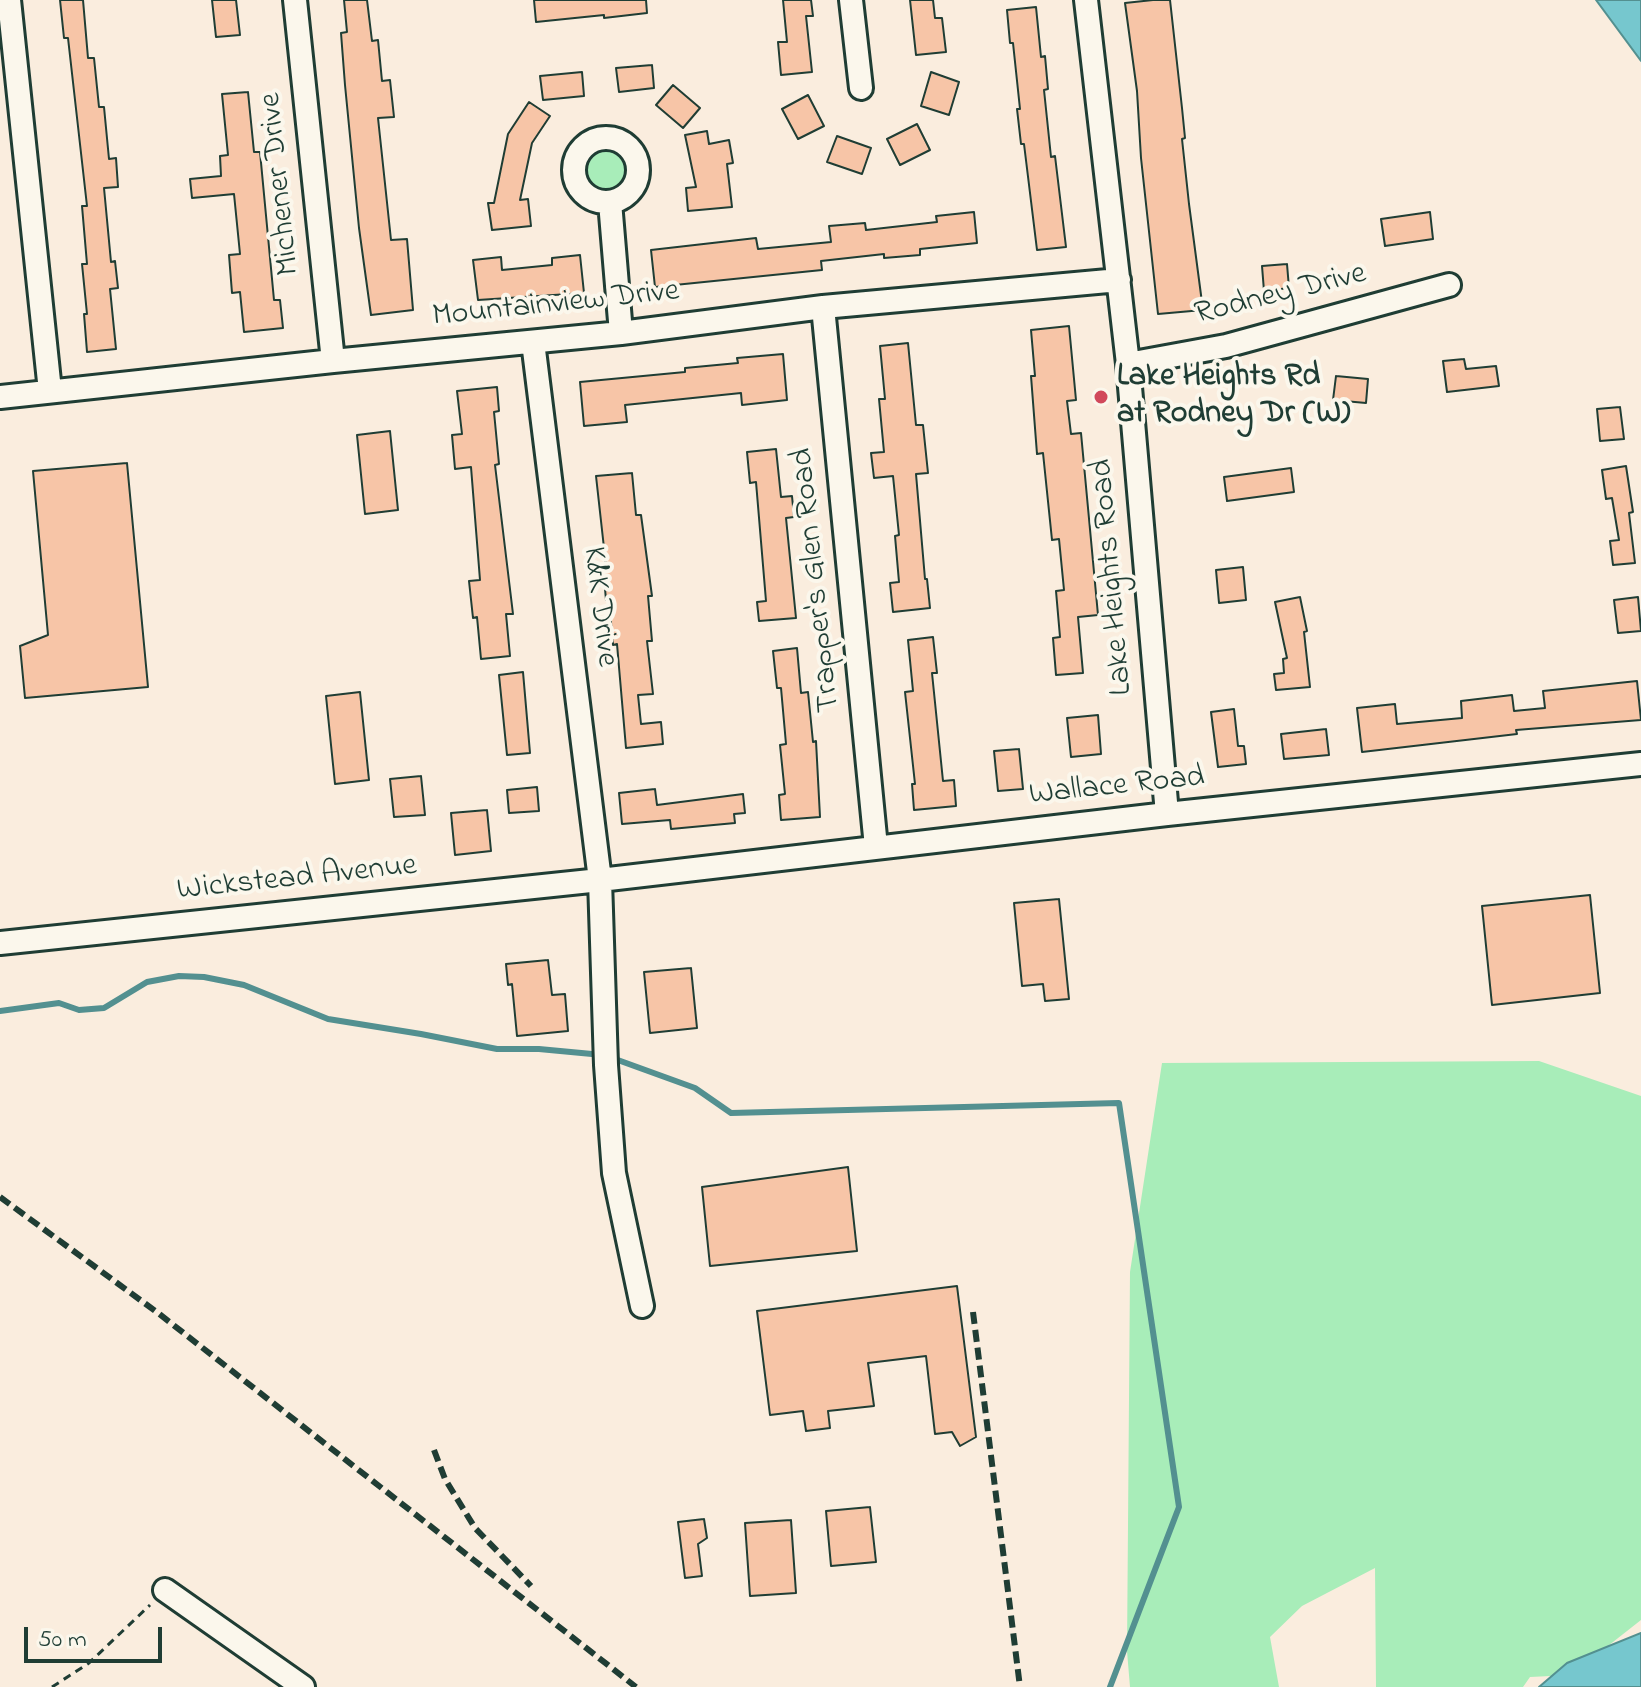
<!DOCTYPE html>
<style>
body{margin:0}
#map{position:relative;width:1641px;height:1687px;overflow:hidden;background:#faedde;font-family:"Indie Flower",sans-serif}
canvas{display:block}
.scale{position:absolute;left:24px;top:1627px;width:138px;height:36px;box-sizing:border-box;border:4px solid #1f3d34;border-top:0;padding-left:10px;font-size:24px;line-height:28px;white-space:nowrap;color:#1f3d34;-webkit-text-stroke:6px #fbf7ec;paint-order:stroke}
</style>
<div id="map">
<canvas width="1641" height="1687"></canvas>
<div class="scale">50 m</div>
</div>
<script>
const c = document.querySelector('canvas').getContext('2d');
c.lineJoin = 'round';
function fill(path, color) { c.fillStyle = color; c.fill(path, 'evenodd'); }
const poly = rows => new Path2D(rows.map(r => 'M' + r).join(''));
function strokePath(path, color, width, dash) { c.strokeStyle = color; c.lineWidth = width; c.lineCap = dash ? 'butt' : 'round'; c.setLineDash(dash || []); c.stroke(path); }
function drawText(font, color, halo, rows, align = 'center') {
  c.font = font + ' "Indie Flower",sans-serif'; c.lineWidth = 8; c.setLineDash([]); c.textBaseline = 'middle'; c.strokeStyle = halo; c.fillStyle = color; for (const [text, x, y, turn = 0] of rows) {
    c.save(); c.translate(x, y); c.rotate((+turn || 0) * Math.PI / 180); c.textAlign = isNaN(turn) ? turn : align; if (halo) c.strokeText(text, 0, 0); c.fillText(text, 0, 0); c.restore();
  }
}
const green = poly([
 '584 169a22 22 0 1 1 44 0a22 22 0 1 1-44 0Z',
 [1539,1061,1641,1096,1641,1620,1571,1675,1530,1677,1523,1687,1376,1687,1375,1568,1302,1606,1270,1637,1279,1687,1130,1687,1127,1651,1130,1272,1162,1063]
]);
const water = poly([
 [1596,0,1641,0,1641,61,1596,0],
 [1641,1633,1641,1687,1539,1687,1567,1663,1641,1633]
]);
const stream = poly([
 [0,1011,59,1003,79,1010,104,1008,147,982,179,976,204,977,244,985,328,1019,421,1034,497,1049,539,1049,592,1054],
 [615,1059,695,1088,731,1113,1119,1103,1179,1507,1110,1687]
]);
const building = poly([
 [60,0,83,0,88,58,94,58,99,107,104,107,109,159,116,158,118,187,104,188,111,262,115,261,118,288,110,289,116,349,87,352,84,314,87,314,82,264,87,264,82,206,87,206,68,38,64,38,60,0],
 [212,0,236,0,240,35,216,37,212,0],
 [344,0,367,0,372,41,378,40,382,81,390,80,394,117,378,118,391,240,407,239,413,310,371,315,359,228,345,85,341,33,347,32,344,0],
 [534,0,646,0,647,13,604,18,604,15,536,22,534,0],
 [783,0,811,0,813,16,806,16,812,72,781,75,778,42,787,42,783,0],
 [910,0,933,0,935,18,942,18,946,52,916,55,910,0],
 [1153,0,1170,0,1182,108,1185,138,1182,139,1189,204,1203,310,1158,314,1141,158,1137,91,1125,3,1153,0],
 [1036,7,1041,57,1045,56,1048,89,1044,90,1051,157,1055,156,1066,247,1037,250,1024,144,1021,144,1017,109,1020,109,1013,43,1010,43,1007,10,1036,7],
 [652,65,654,88,619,92,616,68,652,65],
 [582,72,584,96,543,100,540,76,582,72],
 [931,72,959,82,949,115,921,106,931,72],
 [673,85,700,108,683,128,656,105,673,85],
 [248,92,254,152,260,152,274,300,280,300,283,328,244,332,240,292,232,293,229,255,240,254,234,194,192,198,190,179,221,176,220,156,228,155,222,94,248,92],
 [808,95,824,126,798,139,782,109,808,95],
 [529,102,550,116,532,143,520,200,528,199,531,226,492,230,488,203,494,203,508,134,529,102],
 [917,124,930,150,900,165,887,139,917,124],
 [707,131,709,144,729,140,733,163,727,164,732,207,688,211,686,188,696,187,685,135,707,131],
 [837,136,871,148,862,174,827,162,837,136],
 [974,212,977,243,920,249,920,255,884,258,884,254,821,261,822,270,655,287,651,250,756,238,758,249,831,242,829,226,865,223,866,230,937,222,936,216,974,212],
 [1430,212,1433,239,1385,246,1381,219,1430,212],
 [580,255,584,293,478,300,473,260,501,257,502,270,552,265,552,258,580,255],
 [1287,264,1289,288,1264,291,1262,266,1287,264],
 [1069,326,1076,400,1067,401,1071,434,1081,433,1098,615,1078,617,1083,673,1056,675,1053,638,1060,637,1056,591,1064,590,1059,539,1052,540,1043,453,1037,454,1031,376,1035,376,1031,330,1069,326],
 [908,343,916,425,923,425,928,473,916,474,925,579,927,579,930,608,893,612,890,583,899,582,895,536,899,535,893,476,874,478,871,453,884,452,879,399,885,399,880,346,908,343],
 [783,354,787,400,742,405,741,393,625,405,627,422,584,426,580,382,685,372,685,368,738,363,737,358,783,354],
 [1464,359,1466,369,1496,366,1499,386,1447,392,1443,361,1464,359],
 [1336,376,1368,379,1366,403,1333,400,1336,376],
 [497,387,499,411,494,412,499,464,495,465,513,614,506,614,510,656,481,659,477,617,473,618,469,581,480,580,471,467,455,469,452,435,462,434,457,391,497,387],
 [1620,407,1624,439,1600,441,1597,409,1620,407],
 [390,431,398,510,365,514,357,435,390,431],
 [776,449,781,497,792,496,794,517,786,518,796,618,759,621,757,602,766,601,756,482,750,483,747,452,776,449],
 [127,463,148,687,25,698,20,646,48,635,33,471,127,463],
 [1626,466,1633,512,1629,513,1635,563,1613,565,1610,541,1619,540,1612,498,1606,499,1602,470,1626,466],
 [1291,468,1294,492,1227,501,1224,477,1291,468],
 [632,473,636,515,641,515,652,596,648,596,652,641,647,641,653,694,638,695,641,724,661,722,663,744,626,748,617,644,613,645,609,600,606,600,603,566,606,566,596,476,632,473],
 [1243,567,1246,600,1219,603,1216,570,1243,567],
 [1300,597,1307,631,1304,632,1310,687,1276,690,1274,674,1284,673,1283,659,1287,658,1275,602,1300,597],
 [1638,597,1641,631,1618,633,1614,600,1638,597],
 [933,637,937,673,932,673,943,781,954,780,956,806,914,810,912,784,915,784,905,692,913,691,908,640,933,637],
 [797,648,801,693,808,692,813,742,816,741,820,817,781,820,779,795,785,794,780,745,786,744,781,688,777,688,773,651,797,648],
 [523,672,530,753,507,755,499,675,523,672],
 [1637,681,1641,720,1516,730,1517,734,1362,752,1357,708,1395,704,1397,724,1462,718,1461,701,1512,695,1514,711,1545,708,1543,691,1637,681],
 [360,692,369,780,335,784,326,696,360,692],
 [1234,709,1238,746,1244,746,1246,764,1218,767,1211,712,1234,709],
 [1098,715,1101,754,1071,757,1067,718,1098,715],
 [1326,729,1329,755,1284,759,1281,734,1326,729],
 [1019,749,1023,789,998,791,994,751,1019,749],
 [421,776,425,815,394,817,390,779,421,776],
 [537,787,539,811,509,813,507,790,537,787],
 [655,789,657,805,743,794,745,813,734,814,735,823,671,829,670,820,622,824,619,793,655,789],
 [487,810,491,851,455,855,451,813,487,810],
 [1590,895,1600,993,1492,1005,1482,906,1590,895],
 [1059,899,1069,999,1045,1001,1043,984,1022,986,1014,903,1059,899],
 [548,960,552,995,565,994,568,1031,517,1036,512,984,508,985,506,964,548,960],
 [691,968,697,1028,650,1033,644,972,691,968],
 [848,1167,857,1251,710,1266,702,1187,848,1167],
 [957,1286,976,1437,960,1446,952,1432,935,1434,926,1356,868,1363,874,1406,828,1411,830,1428,806,1431,803,1411,770,1415,757,1311,957,1286],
 [870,1507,876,1562,831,1566,826,1511,870,1507],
 [704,1519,707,1538,698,1544,702,1576,685,1578,678,1522,704,1519],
 [791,1520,796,1593,750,1596,745,1523,791,1520]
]);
const path = poly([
 [52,1687,89,1663,150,1605]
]);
const minor = poly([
 [9,0,50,391],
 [295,0,333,361],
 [851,0,861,88],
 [1086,0,1128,364,1167,814],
 '574 170a32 32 0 1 1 64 0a32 32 0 1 1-64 0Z',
 [610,202,621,333],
 [823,307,876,847],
 [533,342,600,880,606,1065,614,1173,642,1306],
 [1128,364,1226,346,1449,285],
 [0,397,333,361,621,333,823,307,1119,280],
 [0,943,600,880,1167,814,1641,764],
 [165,1590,303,1687]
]);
const rail = poly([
 [0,1197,158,1313,636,1687],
 [973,1312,1020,1687],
 [434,1450,445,1479,475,1528,531,1586]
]);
const markers = [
 [1101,397,8,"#d1495b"]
];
const streetNames = [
 ["Michener Drive",282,184,-96],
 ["Rodney Drive",1281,296,-14],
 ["Mountainview Drive",556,306,-6],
 ["Lake Heights Road",1114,577,-95],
 ["Trapper's Glen Road",818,580,-96],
 ["K&K Drive",598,607,83],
 ["Wallace Road",1117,788,-6],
 ["Wickstead Avenue",297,880,-6]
];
const poiNames = [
 ["Lake Heights Rd",1117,379],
 ["at Rodney Dr (W)",1117,416]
];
fill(green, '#a8edb9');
fill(water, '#76c7ce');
strokePath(water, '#539090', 2);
strokePath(stream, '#539090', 6);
fill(building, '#f7c5a7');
strokePath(building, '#1f3d34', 2);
strokePath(minor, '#1f3d34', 28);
strokePath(path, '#1f3d34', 3, [8, 6]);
strokePath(minor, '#fbf7ec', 22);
strokePath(rail, '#1f3d34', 6, [12, 6]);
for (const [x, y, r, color] of markers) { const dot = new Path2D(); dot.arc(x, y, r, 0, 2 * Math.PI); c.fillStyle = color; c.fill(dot); strokePath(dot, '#fbf7ec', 3); }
drawText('32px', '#1f3d34', '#fbf7ec', streetNames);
drawText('bold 32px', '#1f3d34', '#fbf7ec', poiNames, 'left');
</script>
